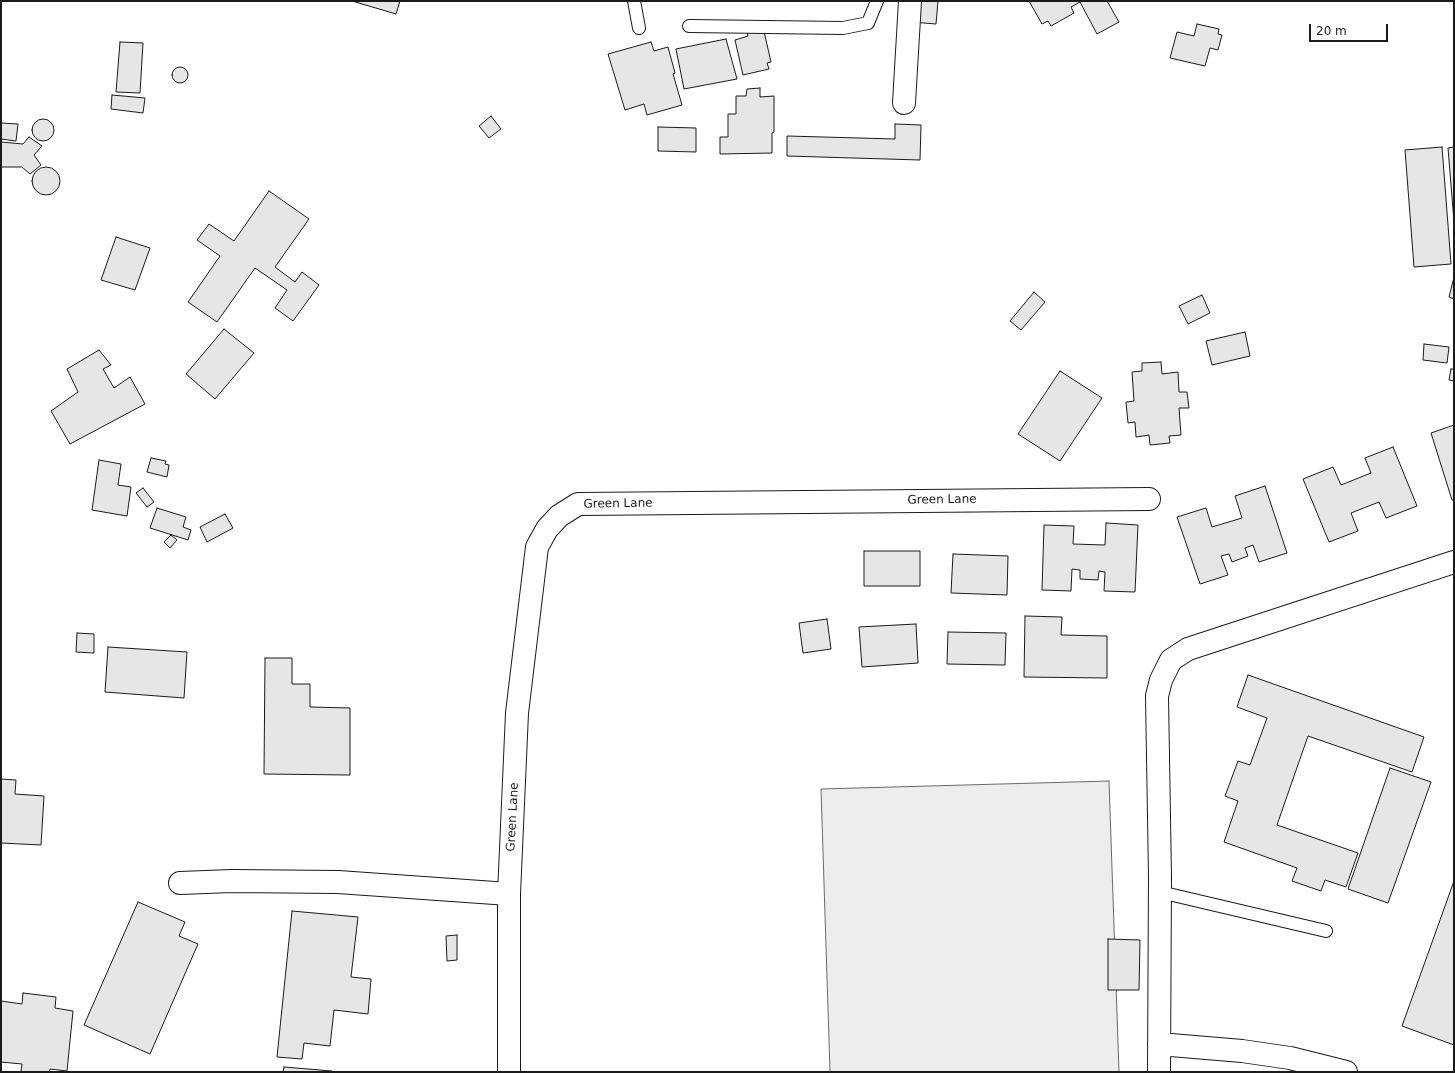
<!DOCTYPE html>
<style>
body{margin:0}
#map{position:relative;width:1455px;height:1073px;overflow:hidden;background:#fff;font-family:"DejaVu Sans",sans-serif}
canvas{display:block}
.frame{position:absolute;inset:0;border:2px solid #1a1a1a;pointer-events:none}
.scale{position:absolute;left:1309px;top:24px;width:79px;height:18px;box-sizing:border-box;border:2px solid #1a1a1a;border-top:0;padding-left:5px;font-size:12px;line-height:14px;white-space:nowrap;color:#1a1a1a;-webkit-text-stroke:3px #fff;paint-order:stroke}
</style>
<div id="map">
<canvas width="1455" height="1073"></canvas>
<div class="frame"></div>
<div class="scale">20 m</div>
</div>
<script>
const c = document.querySelector('canvas').getContext('2d');
c.lineJoin = 'round';
function fill(path, color) { c.fillStyle = color; c.fill(path, 'evenodd'); }
const poly = rows => new Path2D(rows.map(r => 'M' + r).join(''));
function strokePath(path, color, width, dash) { c.strokeStyle = color; c.lineWidth = width; c.lineCap = dash ? 'butt' : 'round'; c.setLineDash(dash || []); c.stroke(path); }
function drawText(font, color, halo, rows, align = 'center') {
  c.font = font + ' "DejaVu Sans",sans-serif'; c.lineWidth = 3; c.setLineDash([]); c.textBaseline = 'middle'; c.strokeStyle = halo; c.fillStyle = color; for (const [text, x, y, turn = 0] of rows) {
    c.save(); c.translate(x, y); c.rotate((+turn || 0) * Math.PI / 180); c.textAlign = isNaN(turn) ? turn : align; if (halo) c.strokeText(text, 0, 0); c.fillText(text, 0, 0); c.restore();
  }
}
const built = poly([
 [1109,781,1119,1072,830,1072,821,789,1109,781]
]);
const building = poly([
 [352,1,400,1,396,14,352,1],
 [913,1,938,1,936,24,911,22,913,1],
 [1029,1,1107,1,1119,22,1097,34,1080,2,1071,7,1074,13,1051,26,1048,21,1042,24,1029,1],
 [1197,24,1219,29,1218,34,1222,35,1218,50,1210,48,1205,66,1170,58,1177,32,1194,36,1197,24],
 [763,27,771,62,767,63,769,69,743,75,735,40,748,36,747,31,763,27],
 [726,39,737,79,684,89,676,49,726,39],
 [120,42,143,43,140,93,116,92,120,42],
 [651,42,654,51,668,47,675,73,673,74,682,105,647,115,644,104,625,110,608,54,651,42],
 '172 75a8 8 0 1 1 16 0a8 8 0 1 1-16 0Z',
 [760,88,760,97,774,96,774,132,772,133,772,153,720,154,720,137,728,137,728,114,736,114,736,96,746,96,747,89,760,88],
 [112,95,145,98,143,113,111,109,112,95],
 [491,116,501,129,489,138,479,126,491,116],
 '32 130a11 11 0 1 1 22 0a11 11 0 1 1-22 0Z',
 [1,123,18,124,16,141,1,139,1,123],
 [895,124,921,125,920,160,787,156,787,136,895,139,895,124],
 [658,127,696,128,696,152,658,151,658,127],
 [29,137,42,146,34,155,41,165,30,174,22,167,1,167,1,142,23,144,29,137],
 [1442,147,1451,264,1414,267,1405,150,1442,147],
 [1454,147,1454,222,1448,148,1454,147],
 '32 181a14 14 0 1 1 28 0a14 14 0 1 1-28 0Z',
 [269,191,309,219,275,267,295,282,302,272,319,285,293,321,275,308,287,290,255,268,217,322,188,302,220,256,197,240,209,224,234,241,269,191],
 [116,237,150,248,135,290,101,280,116,237],
 [1453,281,1454,281,1454,299,1449,297,1453,281],
 [1034,292,1045,302,1021,330,1010,321,1034,292],
 [1202,295,1210,313,1188,324,1179,306,1202,295],
 [224,329,254,353,215,399,186,374,224,329],
 [1245,332,1250,356,1212,365,1206,341,1245,332],
 [1424,344,1449,347,1447,363,1423,360,1424,344],
 [99,350,111,365,103,369,114,388,130,377,145,404,70,444,51,411,78,392,67,369,99,350],
 [1161,362,1162,374,1178,372,1179,392,1187,392,1189,408,1179,408,1181,435,1169,436,1170,443,1150,445,1149,435,1136,437,1135,422,1128,423,1126,402,1134,401,1132,372,1142,371,1142,363,1161,362],
 [1451,369,1454,369,1454,381,1449,380,1451,369],
 [1060,371,1102,398,1060,461,1018,434,1060,371],
 [1454,425,1454,500,1452,500,1431,433,1454,425],
 [1393,447,1417,506,1386,518,1379,502,1351,513,1358,531,1329,542,1303,479,1333,467,1341,485,1371,473,1365,458,1393,447],
 [151,458,166,461,165,464,169,465,167,477,147,472,151,458],
 [99,460,121,464,118,485,131,487,127,516,92,510,99,460],
 [1265,486,1287,553,1259,562,1253,545,1245,548,1248,556,1232,562,1229,554,1221,556,1228,575,1200,584,1177,517,1206,508,1212,527,1242,518,1235,496,1265,486],
 [143,488,154,502,147,507,136,493,143,488],
 [157,508,186,517,183,527,191,530,188,540,150,528,157,508],
 [225,514,233,528,207,542,200,527,225,514],
 [1106,523,1138,525,1135,592,1104,591,1105,572,1099,571,1098,580,1080,579,1080,570,1072,569,1071,591,1042,590,1044,525,1074,526,1073,544,1105,545,1106,523],
 [171,535,177,540,170,548,164,542,171,535],
 [864,551,920,551,920,586,864,586,864,551],
 [953,554,1008,556,1007,595,951,593,953,554],
 [1025,616,1062,617,1061,635,1107,636,1107,678,1024,677,1025,616],
 [827,619,831,649,803,653,799,623,827,619],
 [916,624,918,663,862,667,859,627,916,624],
 [948,632,1006,633,1005,665,947,664,948,632],
 [77,633,94,634,94,653,76,652,77,633],
 [108,647,187,652,184,698,105,692,108,647],
 [265,658,292,658,292,684,310,684,310,707,350,708,350,775,264,774,265,658],
 [1248,675,1424,737,1412,772,1308,736,1277,825,1358,853,1346,887,1325,880,1321,891,1292,881,1297,868,1224,842,1238,801,1225,796,1238,761,1250,765,1267,718,1237,707,1248,675],
 [1390,768,1431,782,1388,903,1348,889,1390,768],
 [1,779,16,780,15,794,44,796,41,845,1,843,1,779],
 [1454,881,1454,1045,1402,1026,1454,881],
 [138,902,185,922,179,936,198,944,150,1054,84,1025,138,902],
 [292,911,358,917,351,977,371,979,368,1014,334,1010,330,1046,304,1043,302,1059,277,1057,292,911],
 [457,935,457,960,447,961,446,936,457,935],
 [1108,939,1140,940,1139,990,1108,990,1108,939],
 [23,993,56,997,55,1008,73,1011,67,1071,50,1069,49,1072,21,1072,22,1064,1,1062,1,1001,22,1004,23,993],
 [284,1067,332,1071,332,1072,283,1072,284,1067]
]);
const service = poly([
 [634,1,639,28],
 [689,26,843,28,868,23,877,1],
 [1160,892,1326,931]
]);
const minor = poly([
 [904,103,910,1],
 [180,883,232,881,338,882,509,894],
 [1159,1044,1242,1051,1290,1058,1346,1072],
 [509,1072,509,894,517,713,537,547,547,529,559,516,578,504,1149,499],
 [1159,1072,1160,877,1157,696,1161,680,1171,660,1188,649,1454,562]
]);
const streetNames = [
 ["Green Lane",942,500,-1],
 ["Green Lane",618,504,-1],
 ["Green Lane",513,817,-87]
];
fill(built, '#ededed');
strokePath(built, '#6a6a6a', 1);
fill(building, '#e6e6e6');
strokePath(building, '#1a1a1a', 1);
strokePath(service, '#1a1a1a', 14);
strokePath(minor, '#1a1a1a', 24);
strokePath(service, '#fff', 12);
strokePath(minor, '#fff', 22);
drawText('12px', '#1a1a1a', '#fff', streetNames);
</script>
